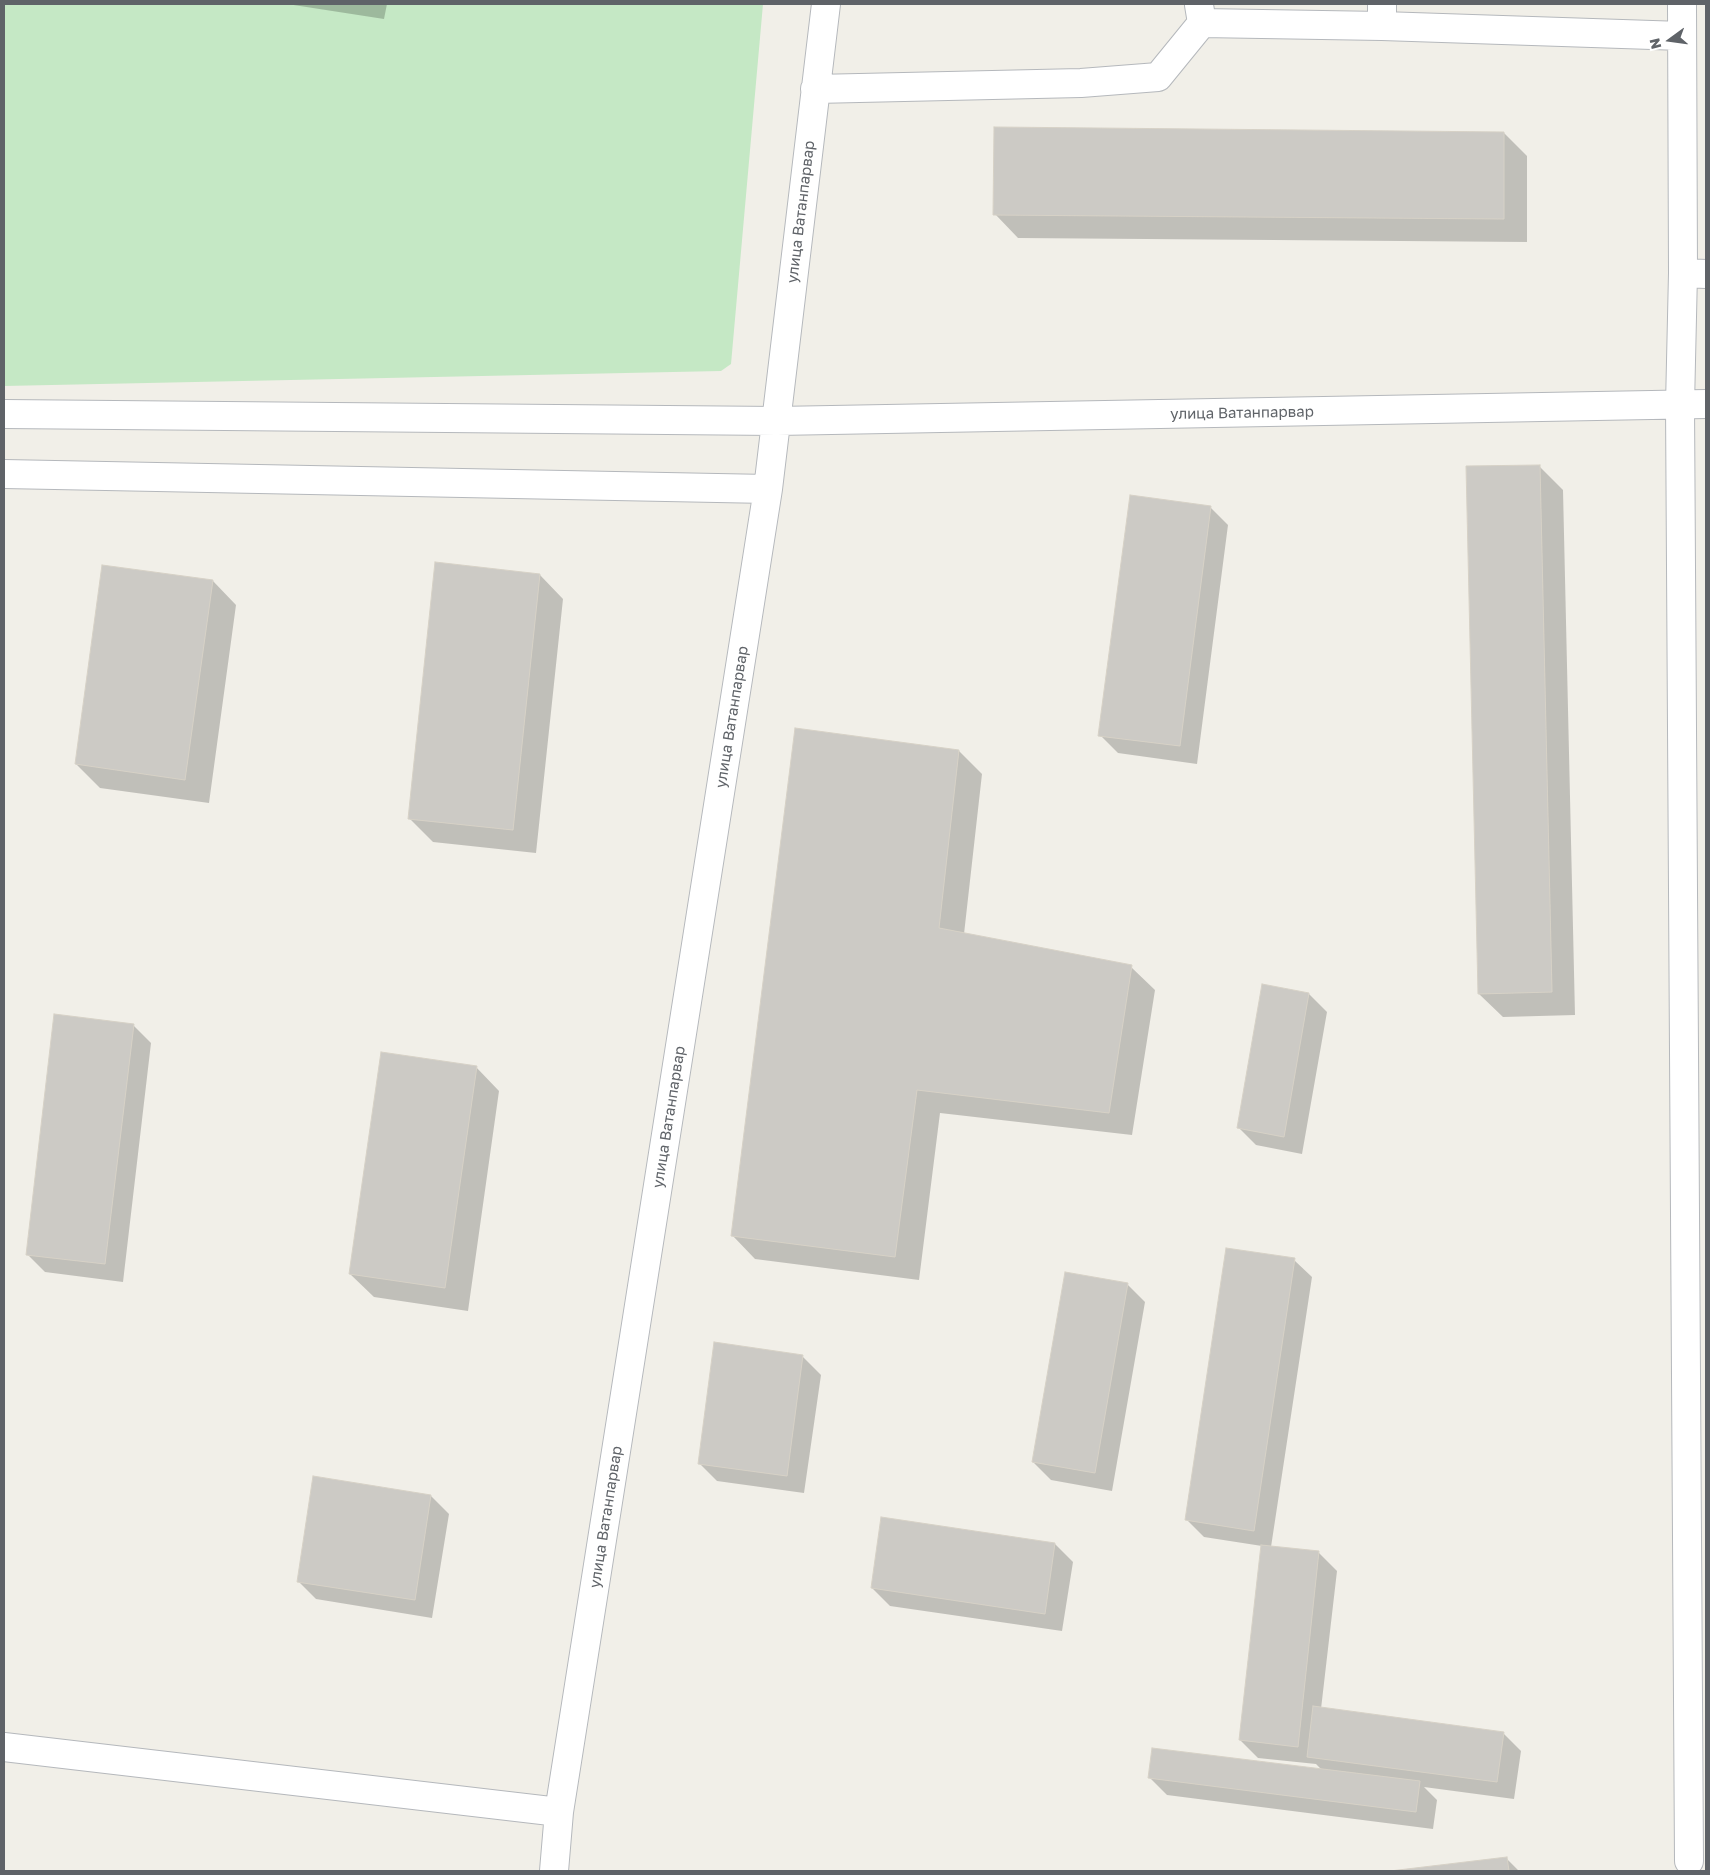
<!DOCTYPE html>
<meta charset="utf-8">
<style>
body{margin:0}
#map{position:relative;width:1710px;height:1875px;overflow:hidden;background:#f1efe8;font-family:"Golos Text",sans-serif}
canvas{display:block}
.frame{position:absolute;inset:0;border:5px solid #5f6368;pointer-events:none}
.north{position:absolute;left:1645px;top:15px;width:50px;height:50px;-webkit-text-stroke:4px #fff;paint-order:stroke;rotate:256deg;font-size:14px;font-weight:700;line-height:20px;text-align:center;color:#5f6368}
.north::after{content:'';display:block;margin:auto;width:18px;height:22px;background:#5f6368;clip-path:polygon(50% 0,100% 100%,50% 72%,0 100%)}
</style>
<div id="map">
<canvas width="1710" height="1875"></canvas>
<div class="frame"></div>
<div class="north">N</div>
</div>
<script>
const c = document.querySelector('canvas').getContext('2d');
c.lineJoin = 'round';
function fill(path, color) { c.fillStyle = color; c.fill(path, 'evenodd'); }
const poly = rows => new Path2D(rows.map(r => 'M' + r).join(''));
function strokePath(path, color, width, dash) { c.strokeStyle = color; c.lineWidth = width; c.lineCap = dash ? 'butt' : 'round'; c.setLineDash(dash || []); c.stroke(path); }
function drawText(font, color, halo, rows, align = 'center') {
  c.font = font + ' "Golos Text",sans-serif'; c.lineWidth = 4; c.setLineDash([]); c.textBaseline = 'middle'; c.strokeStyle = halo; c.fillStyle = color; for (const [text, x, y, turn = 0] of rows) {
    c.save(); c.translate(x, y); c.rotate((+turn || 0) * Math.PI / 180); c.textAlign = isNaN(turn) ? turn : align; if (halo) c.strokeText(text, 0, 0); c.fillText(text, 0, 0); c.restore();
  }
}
const green = poly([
 [4,4,763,4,731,364,721,371,4,386]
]);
const shadow = poly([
 [287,4,387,4,384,19],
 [1504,133,1527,156,1527,242,1018,238,995,214],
 [1539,466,1563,490,1575,1015,1503,1017,1479,994],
 [1210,507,1228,525,1197,764,1118,753,1100,735],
 [540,575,563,599,536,853,433,842,410,819],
 [213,581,236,605,209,803,100,788,76,764],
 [959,751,982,774,964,934,1131,967,1155,990,1132,1135,940,1113,919,1280,755,1259,732,1235],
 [1309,994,1327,1012,1302,1154,1256,1145,1238,1127],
 [133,1025,151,1043,123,1282,45,1272,27,1254],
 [476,1067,499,1091,468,1311,374,1297,350,1274],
 [1294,1260,1312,1277,1271,1547,1319,1553,1337,1571,1321,1709,1503,1733,1521,1751,1514,1799,1424,1787,1437,1800,1433,1829,1167,1795,1149,1777,1322,1770,1316,1764,1258,1758,1240,1740,1262,1546,1204,1537,1186,1519],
 [1127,1284,1145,1302,1112,1491,1051,1480,1033,1462],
 [803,1357,821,1375,804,1493,717,1481,699,1463],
 [431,1496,449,1514,432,1618,316,1599,298,1581],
 [1055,1544,1073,1562,1062,1631,890,1606,872,1588],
 [1506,1858,1519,1871,1400,1871]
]);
const building = poly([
 [994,127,1504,132,1504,219,993,215,994,127],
 [1540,465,1552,992,1478,994,1466,466,1540,465],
 [1130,495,1211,506,1180,746,1098,736,1130,495],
 [435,562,540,574,513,830,408,819,435,562],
 [102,565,213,580,185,780,75,764,102,565],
 [795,728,959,750,939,928,1132,965,1109,1113,917,1090,895,1257,731,1236,795,728],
 [1262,984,1309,993,1284,1137,1237,1128,1262,984],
 [54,1014,134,1024,105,1264,26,1255,54,1014],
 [381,1052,477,1066,445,1288,349,1274,381,1052],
 [1226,1248,1295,1258,1254,1531,1185,1520,1226,1248],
 [1065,1272,1128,1283,1095,1473,1032,1462,1065,1272],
 [714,1342,803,1355,787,1476,698,1464,714,1342],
 [313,1476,431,1495,415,1600,297,1582,313,1476],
 [881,1517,1055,1543,1045,1614,871,1588,881,1517],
 [1261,1545,1319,1551,1298,1747,1239,1740,1261,1545],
 [1313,1706,1504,1732,1497,1782,1307,1757,1313,1706],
 [1152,1748,1420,1781,1416,1812,1148,1778,1152,1748],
 [1507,1857,1509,1871,1390,1871,1507,1857]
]);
const minor = poly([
 [1382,4,1382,26,1682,36],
 [1682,4,1683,273,1680,405,1689,1861],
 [1199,5,1202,23,1382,26],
 [815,89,1081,83,1158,77,1202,23],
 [1683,273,1706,274],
 [4,414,777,421,1706,404],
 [4,474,768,489],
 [4,1747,559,1812],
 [554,1871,559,1812,768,489,826,4]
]);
const streetNames = [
 ["улица Ватанпарвар",801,212,-83],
 ["улица Ватанпарвар",1242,413,-1],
 ["улица Ватанпарвар",732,717,-81],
 ["улица Ватанпарвар",669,1117,-81],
 ["улица Ватанпарвар",606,1517,-81]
];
fill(green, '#c5e8c5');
fill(shadow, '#0003');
fill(building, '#cccac5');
strokePath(building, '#d6d1c6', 1);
strokePath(minor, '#b5b8bc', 30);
strokePath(minor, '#fff', 28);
drawText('15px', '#5f6368', '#fff', streetNames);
</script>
